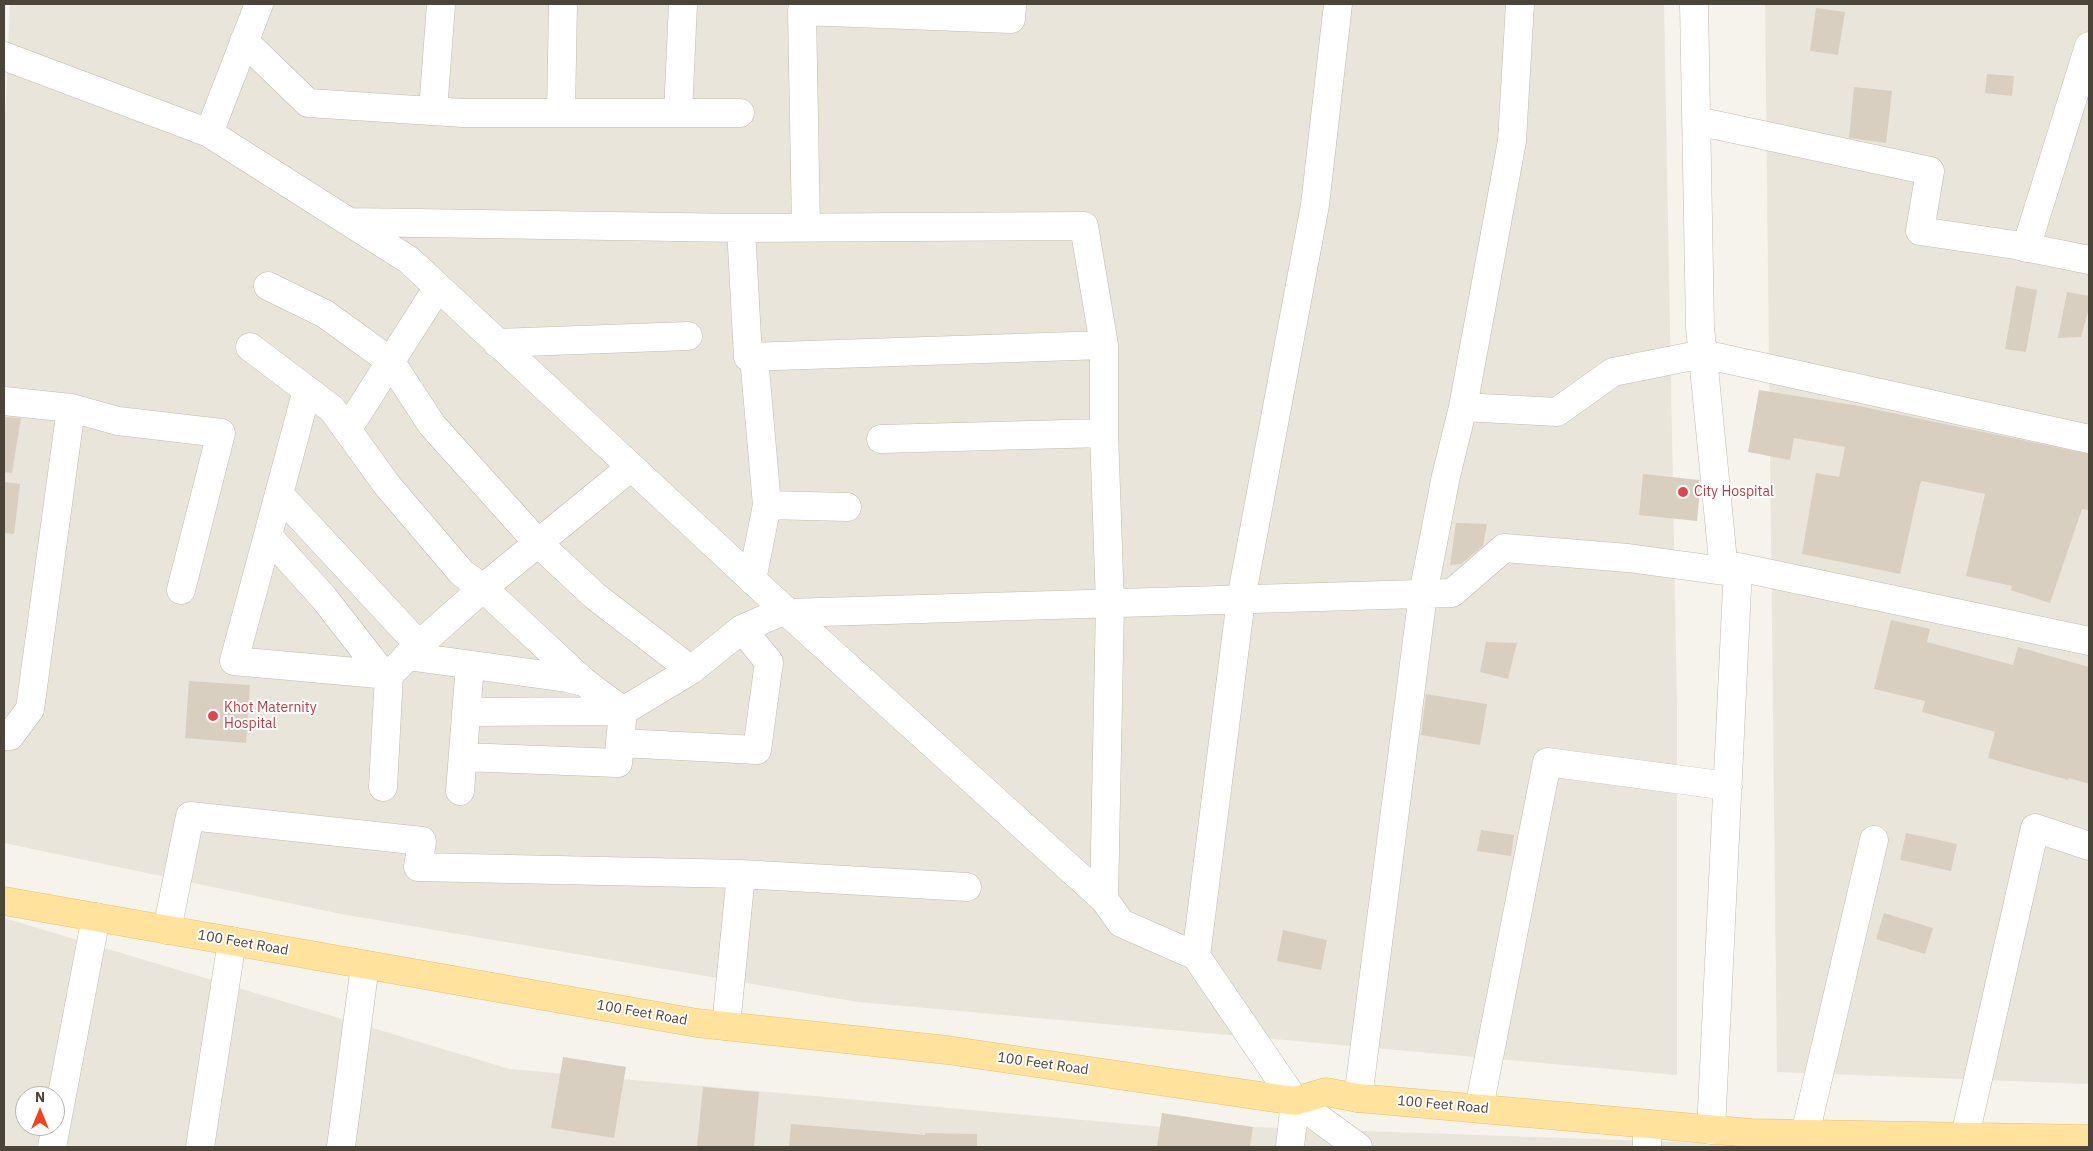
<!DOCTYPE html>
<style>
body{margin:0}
#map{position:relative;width:2093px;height:1151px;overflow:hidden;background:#f6f3ec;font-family:"IBM Plex Sans",sans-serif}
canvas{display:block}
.frame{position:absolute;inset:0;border:5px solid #4b4439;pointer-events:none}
.north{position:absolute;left:15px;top:1086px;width:50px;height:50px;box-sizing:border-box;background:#fff;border:1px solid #b7b4b0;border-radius:50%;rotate:0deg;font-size:14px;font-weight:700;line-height:20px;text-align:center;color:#4b4439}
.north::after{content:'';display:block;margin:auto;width:18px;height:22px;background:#fc3f1d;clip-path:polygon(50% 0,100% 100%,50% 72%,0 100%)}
</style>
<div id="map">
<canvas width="2093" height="1151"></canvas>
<div class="frame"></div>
<div class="north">N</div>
</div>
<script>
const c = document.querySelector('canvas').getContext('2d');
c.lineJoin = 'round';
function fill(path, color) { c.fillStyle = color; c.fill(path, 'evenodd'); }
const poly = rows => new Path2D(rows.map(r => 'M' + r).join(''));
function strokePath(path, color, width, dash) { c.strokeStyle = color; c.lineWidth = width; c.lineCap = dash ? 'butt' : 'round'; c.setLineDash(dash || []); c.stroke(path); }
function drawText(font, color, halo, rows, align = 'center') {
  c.font = font + ' "IBM Plex Sans",sans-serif'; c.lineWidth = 4; c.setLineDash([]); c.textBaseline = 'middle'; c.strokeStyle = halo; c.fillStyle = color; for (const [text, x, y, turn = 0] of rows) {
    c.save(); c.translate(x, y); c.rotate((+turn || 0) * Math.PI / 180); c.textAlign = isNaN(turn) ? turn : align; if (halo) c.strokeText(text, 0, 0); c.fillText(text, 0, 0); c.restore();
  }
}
const residential = poly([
 [10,4,1664,4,1677,703,1677,1075,858,1002,341,914,4,843,4,144],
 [1765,4,2089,4,2089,1084,1777,1072],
 [4,918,510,1069,1219,1132,1253,1127,1817,1147,4,1147],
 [25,1096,55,1096,55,1126,25,1126]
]);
const building = poly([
 [1816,8,1845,12,1838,55,1810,51],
 [1987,74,2014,76,2012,96,1985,93],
 [1854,87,1892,91,1886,143,1849,138],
 [2016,286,2037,290,2026,352,2005,349],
 [2067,292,2089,296,2089,308,2081,337,2058,338],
 [1759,390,1859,406,2089,454,2089,510,2082,509,2050,603,2011,590,2012,586,1966,576,1985,494,1922,481,1920,484,1900,574,1802,554,1816,473,1839,477,1845,447,1794,438,1790,460,1748,452],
 [4,417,21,418,12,473,4,472],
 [1643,474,1699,480,1700,490,1697,521,1639,515],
 [4,482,20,484,14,534,4,533],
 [1456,523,1487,524,1483,546,1461,564,1450,565],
 [1891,620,1930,629,1927,642,2013,665,2018,647,2089,667,2089,784,2069,778,2068,780,1988,758,1995,732,1922,712,1925,701,1874,689],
 [1486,642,1517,643,1508,679,1480,672],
 [189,681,250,685,246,743,185,738],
 [1426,694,1487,704,1480,745,1421,735],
 [1481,830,1514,835,1511,856,1477,851],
 [1906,833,1957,844,1951,871,1900,860],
 [1884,913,1933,928,1925,954,1876,939],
 [1283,930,1327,940,1321,970,1277,961],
 [563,1057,626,1067,614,1138,551,1128],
 [703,1087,759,1092,754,1147,697,1147],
 [1162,1113,1253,1127,1250,1147,1157,1147],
 [791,1124,925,1135,925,1133,977,1134,977,1147,789,1147]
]);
const minor = poly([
 [1694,4,1700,327,1724,571,1738,567,2089,641],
 [244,41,308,103,463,113,740,113],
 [4,56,209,133,409,260,788,613,1104,899,1121,923,1196,956,1295,1101,1358,1147],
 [433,111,441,4],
 [561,113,563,4],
 [678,113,683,4],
 [1697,121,1930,171,1920,231,2015,245,2089,260],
 [209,133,259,4],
 [350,222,741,228,1084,226,1104,345,1104,433,1110,604,1104,899],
 [806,227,802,11,1011,19,1012,4],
 [741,228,748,357,1104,345],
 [2026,248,2089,46],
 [268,286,325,314,390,361,432,425,538,543,595,596,691,670],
 [497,343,688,336],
 [250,347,332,409,387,485,462,573,483,588,584,682,623,711,691,670,742,629,785,610],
 [307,390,234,661,389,675],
 [4,401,71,408,118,421,221,433,181,590],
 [1463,407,1557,412,1613,372,1703,354,2089,439],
 [347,430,438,287],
 [881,439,1104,433],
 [279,494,419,645],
 [767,505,847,507],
 [268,536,324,598,383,674],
 [752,580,767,505,754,357],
 [788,613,1452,593,1504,548,1628,558,1724,571],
 [407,656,567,678,584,682],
 [4,736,10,736,30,709,71,408],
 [621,743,757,750,769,662,742,629],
 [463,757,618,763,623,711,466,712],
 [383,787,389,675,419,645,483,588,631,467],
 [460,791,470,665],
 [167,930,190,816,422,841,418,867,741,874,967,887],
 [1196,956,1241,599,1315,205,1338,4],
 [726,1026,741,874],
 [1358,1098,1423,594,1446,476,1463,407,1512,141,1520,4],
 [1479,1108,1547,762,1728,786],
 [1647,1124,1647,1147],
 [1711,1130,1738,567],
 [1805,1134,1874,840],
 [52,1147,96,917],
 [200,1147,232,941],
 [341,1147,365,965],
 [1290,1147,1295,1101],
 [1960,1147,1965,1136,2035,828,2089,846]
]);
const major = poly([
 [4,901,697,1023,947,1050,1295,1101,1326,1092,1358,1098,1751,1133,2089,1139]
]);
const markers = [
 [1683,492,6,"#e0444e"],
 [213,716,6,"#e0444e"]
];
const healthNames = [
 ["City Hospital",1694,492],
 ["Khot Maternity",224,708],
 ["Hospital",224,724]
];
const streetNames = [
 ["100 Feet Road",243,943,10],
 ["100 Feet Road",642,1013,10],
 ["100 Feet Road",1043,1064,8],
 ["100 Feet Road",1443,1105,5]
];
fill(residential, '#eae5da');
fill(building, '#d8cfc1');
strokePath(minor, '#c2bbae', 29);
strokePath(major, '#e6c16a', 29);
strokePath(minor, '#fff', 28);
strokePath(major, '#ffe39c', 28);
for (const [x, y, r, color] of markers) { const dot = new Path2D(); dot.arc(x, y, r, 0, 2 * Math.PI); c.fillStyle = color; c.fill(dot); strokePath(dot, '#fff', 2); }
drawText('14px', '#be3a42', '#fff', healthNames, 'left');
drawText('14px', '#4b4439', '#fff', streetNames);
</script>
